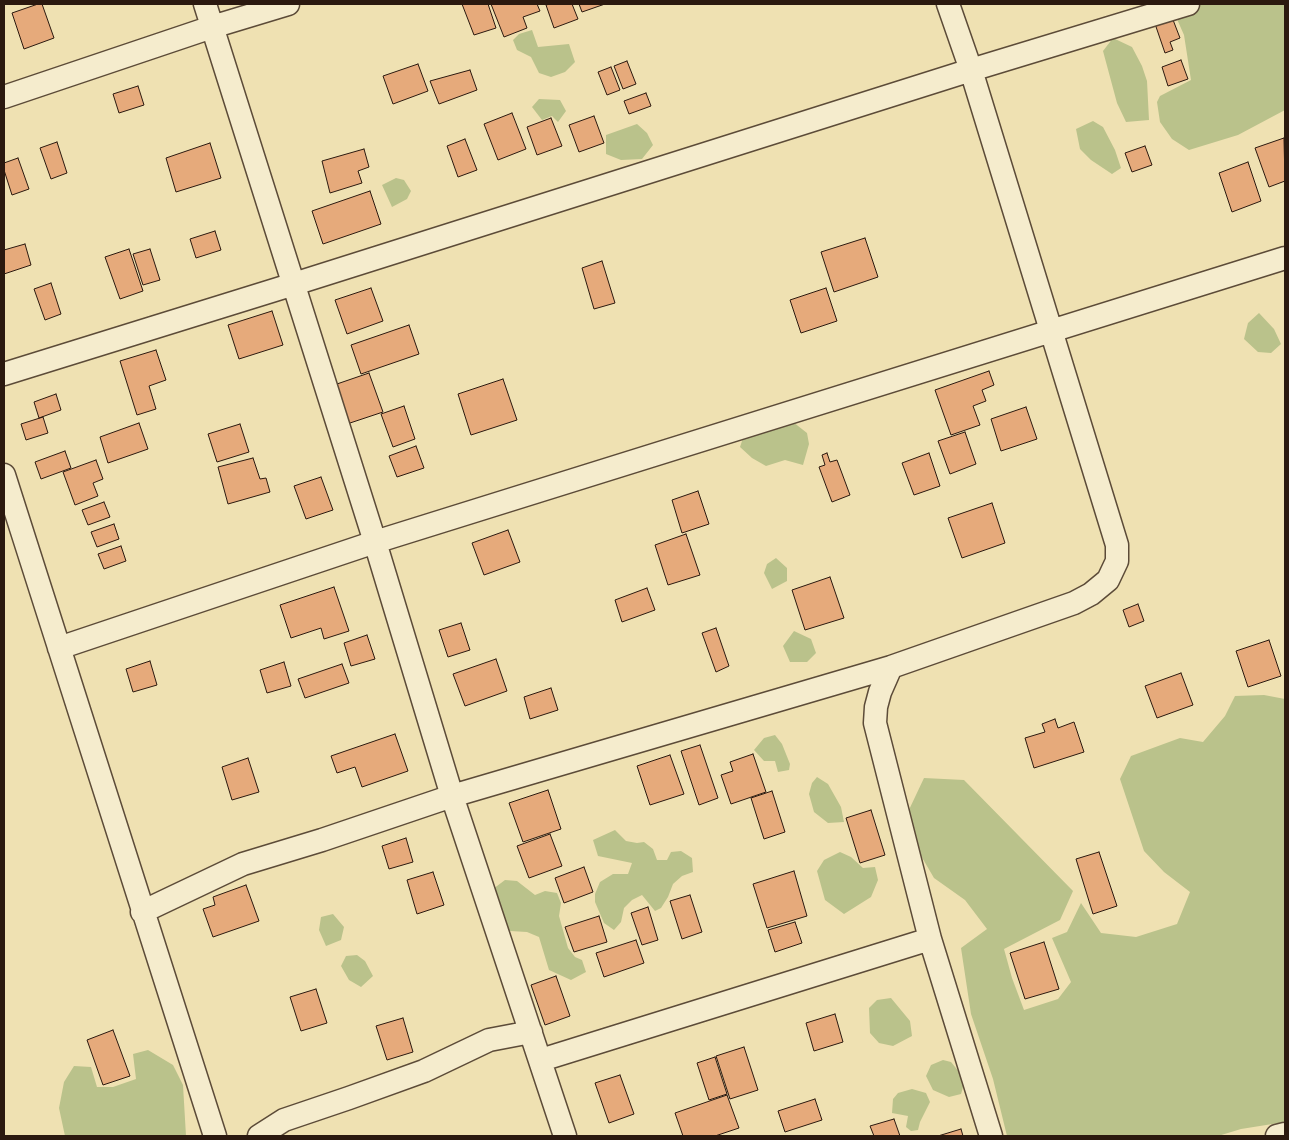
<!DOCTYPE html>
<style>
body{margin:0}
#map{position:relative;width:1289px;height:1140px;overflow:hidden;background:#efe1b2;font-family:Vollkorn,serif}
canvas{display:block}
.frame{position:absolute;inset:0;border:5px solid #2b190f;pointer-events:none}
</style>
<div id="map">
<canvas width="1289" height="1140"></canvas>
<div class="frame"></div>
</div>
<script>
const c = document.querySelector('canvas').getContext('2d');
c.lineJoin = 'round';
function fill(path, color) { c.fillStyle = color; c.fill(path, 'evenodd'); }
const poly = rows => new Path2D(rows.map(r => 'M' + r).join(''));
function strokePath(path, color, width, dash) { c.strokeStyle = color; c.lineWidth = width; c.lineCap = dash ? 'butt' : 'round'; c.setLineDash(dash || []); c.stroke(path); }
const green = poly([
 [1180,4,1285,4,1285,110,1238,135,1189,150,1172,139,1160,122,1157,102,1160,96,1191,80,1184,35,1173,10],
 [532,30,538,47,569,44,575,62,565,72,551,77,539,73,531,57,517,50,513,40,519,34],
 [1113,38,1132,47,1142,66,1147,81,1149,120,1126,122,1117,103,1103,51],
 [539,99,560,100,566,111,558,122,552,116,542,120,532,107],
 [1093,121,1103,127,1115,150,1121,168,1112,174,1091,160,1080,149,1076,129],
 [637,124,647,133,653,145,642,159,621,160,606,154,606,135],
 [396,178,404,180,411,191,407,199,392,207,382,185],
 [1259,313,1274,329,1281,344,1271,353,1258,352,1244,339,1248,323],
 [793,422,807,433,809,444,803,465,785,460,766,466,752,458,740,447,745,432],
 [776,558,787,568,787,581,772,589,764,573,767,564],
 [794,631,811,639,816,653,807,662,790,662,783,646],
 [1264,695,1285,699,1285,1122,1241,1129,1218,1136,1007,1136,993,1079,971,1014,961,948,987,929,965,900,934,878,913,842,907,814,924,778,964,780,1073,891,1060,920,1004,949,1012,978,1024,1010,1058,999,1071,982,1052,938,1067,932,1081,903,1101,933,1136,937,1177,924,1190,892,1164,872,1144,851,1120,779,1131,756,1180,738,1203,742,1225,716,1235,696],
 [775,735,782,744,790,764,789,770,778,772,775,761,764,761,754,750,764,738],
 [817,777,828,784,841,807,844,822,828,823,814,812,809,794,812,783],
 [615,830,626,841,637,843,644,842,653,849,657,860,667,860,671,852,681,851,692,858,693,872,682,876,673,884,668,897,661,908,655,911,642,895,632,900,624,908,621,922,614,930,604,923,595,902,595,894,600,882,613,874,628,874,632,863,598,856,593,840],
 [840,852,851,857,863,868,875,867,878,880,871,897,844,914,825,900,817,871,824,860],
 [505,880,517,881,535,895,545,891,557,893,561,903,559,916,568,948,575,957,582,960,586,972,571,980,549,970,539,937,527,932,510,931,502,924,493,889],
 [333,914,344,927,341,940,326,946,319,930,321,917],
 [357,955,365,961,373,976,361,987,349,980,341,966,346,956],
 [891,998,910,1021,912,1036,893,1046,879,1043,870,1033,869,1008,877,1000],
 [148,1050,173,1065,183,1085,186,1136,65,1136,59,1108,64,1082,74,1066,91,1067,97,1087,113,1087,136,1079,133,1054],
 [943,1060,951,1062,960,1073,964,1084,961,1094,949,1097,933,1090,926,1076,931,1065],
 [912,1089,926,1093,930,1102,920,1122,918,1130,911,1131,906,1127,908,1116,892,1113,893,1099,898,1093]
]);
const building = poly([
 [38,4,42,4,54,38,24,49,12,13,38,4],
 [462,4,488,4,496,28,474,35,462,4],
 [491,4,537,4,540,11,523,17,527,28,504,37,491,4],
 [550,4,572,4,578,19,554,28,546,5,550,4],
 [579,4,605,4,582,12,579,4],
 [1170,12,1180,38,1170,42,1173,50,1165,53,1153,18,1170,12],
 [1181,60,1188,79,1168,86,1162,67,1181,60],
 [627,61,636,84,623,89,614,66,627,61],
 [418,64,428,91,393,104,383,76,418,64],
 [611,67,620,90,607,95,598,72,611,67],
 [470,70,477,90,439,104,430,81,470,70],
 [138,86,144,105,119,113,113,94,138,86],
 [646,93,651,106,629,114,624,101,646,93],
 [512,113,526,149,498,160,484,124,512,113],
 [594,116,604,143,579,152,569,125,594,116],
 [551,118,562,146,537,155,527,127,551,118],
 [1284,138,1285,181,1269,187,1255,148,1284,138],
 [465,139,477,170,458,177,447,146,465,139],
 [57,142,67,173,51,179,40,148,57,142],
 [210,143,221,178,176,192,166,158,210,143],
 [1145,146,1152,165,1132,172,1125,153,1145,146],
 [364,149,369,167,358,171,362,183,330,193,322,161,364,149],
 [18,158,29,189,12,195,4,170,4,163,18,158],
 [1248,162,1261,201,1232,212,1219,173,1248,162],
 [370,191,381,224,323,244,312,211,370,191],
 [215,231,221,250,196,258,190,239,215,231],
 [865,238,878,277,834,292,821,252,865,238],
 [25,244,31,265,4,274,4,250,25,244],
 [129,249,143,291,120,299,105,257,129,249],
 [150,249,160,280,143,285,133,254,150,249],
 [602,261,615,303,594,309,582,268,602,261],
 [51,283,61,314,45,320,34,289,51,283],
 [371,288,383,321,347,334,335,300,371,288],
 [826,288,837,321,801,333,790,300,826,288],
 [272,311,283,345,239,359,228,325,272,311],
 [409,325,419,354,361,374,351,345,409,325],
 [156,350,166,380,149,386,156,409,137,415,120,361,156,350],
 [989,371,994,385,982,390,986,401,973,406,980,425,951,435,935,390,989,371],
 [369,373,383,412,347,424,334,385,369,373],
 [503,379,517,420,471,435,458,394,503,379],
 [56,394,61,410,39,418,34,402,56,394],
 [404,406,415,439,393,447,381,414,404,406],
 [1026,407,1037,439,1001,451,991,419,1026,407],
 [43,417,48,433,26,440,21,424,43,417],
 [139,423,148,449,108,463,100,437,139,423],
 [240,424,249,452,217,462,208,434,240,424],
 [965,432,976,464,950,474,938,441,965,432],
 [416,446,424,468,397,477,389,456,416,446],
 [65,451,71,468,41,479,35,462,65,451],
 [827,453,830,462,837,460,850,495,832,502,819,467,825,465,822,455,827,453],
 [929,453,940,486,914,495,902,463,929,453],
 [253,458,260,479,266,478,270,492,228,504,218,467,253,458],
 [96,460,103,479,93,483,98,496,75,505,63,472,96,460],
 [321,477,333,510,306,519,294,486,321,477],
 [698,491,709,524,682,533,672,500,698,491],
 [104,502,110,517,88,525,82,510,104,502],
 [992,503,1005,543,962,558,948,518,992,503],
 [114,524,119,539,97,547,91,532,114,524],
 [508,530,520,562,484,575,472,543,508,530],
 [686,534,700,575,668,585,655,545,686,534],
 [121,546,126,561,104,569,98,554,121,546],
 [830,577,844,618,805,630,792,590,830,577],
 [334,587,349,631,324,639,321,628,291,638,280,605,334,587],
 [647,588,655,610,622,622,615,600,647,588],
 [1138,604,1144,621,1129,627,1123,610,1138,604],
 [461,623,470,650,448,657,439,630,461,623],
 [716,628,729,666,716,672,702,633,716,628],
 [367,635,375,659,351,666,344,643,367,635],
 [1269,640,1281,676,1248,687,1236,651,1269,640],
 [496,659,507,691,465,706,453,674,496,659],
 [150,661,157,685,133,692,126,669,150,661],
 [284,662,291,686,267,693,260,670,284,662],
 [342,664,349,683,305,698,298,679,342,664],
 [1181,673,1193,705,1157,718,1145,686,1181,673],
 [551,688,558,710,530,719,524,697,551,688],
 [1055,719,1058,728,1074,722,1084,752,1034,768,1025,738,1045,732,1042,724,1055,719],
 [395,734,408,771,362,787,355,767,337,773,331,756,395,734],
 [700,745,718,798,699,805,681,751,700,745],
 [753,754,766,792,731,804,721,775,733,771,730,762,753,754],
 [670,755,684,794,650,805,637,766,670,755],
 [248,758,259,792,232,800,222,767,248,758],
 [548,790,561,829,523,842,509,803,548,790],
 [772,791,785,832,764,839,751,798,772,791],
 [871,810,885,855,860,863,846,818,871,810],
 [550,834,562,866,529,878,517,846,550,834],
 [406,838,413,862,389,869,382,846,406,838],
 [1099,852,1117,906,1093,914,1076,859,1099,852],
 [584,867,593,892,564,903,555,878,584,867],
 [794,871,807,916,767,928,753,884,794,871],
 [433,872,444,905,417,914,407,880,433,872],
 [246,885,259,921,213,937,203,909,215,905,213,897,246,885],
 [690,895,702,932,682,939,670,901,690,895],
 [648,907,658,940,642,945,631,913,648,907],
 [599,916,607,942,574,952,565,927,599,916],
 [795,922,802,943,775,952,768,930,795,922],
 [636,940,644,963,604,977,596,953,636,940],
 [1044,942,1059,989,1025,999,1010,953,1044,942],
 [556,976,570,1016,545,1025,531,985,556,976],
 [316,989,327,1023,301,1031,290,997,316,989],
 [835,1014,843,1042,814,1051,806,1023,835,1014],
 [403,1018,413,1052,387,1060,376,1026,403,1018],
 [113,1030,130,1076,103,1085,87,1040,113,1030],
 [744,1047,758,1090,730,1099,716,1056,744,1047],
 [715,1057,727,1094,709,1100,697,1063,715,1057],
 [620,1075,634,1114,609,1123,595,1083,620,1075],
 [727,1095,739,1128,715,1136,683,1136,675,1113,727,1095],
 [815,1099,822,1120,785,1132,778,1111,815,1099],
 [894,1119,900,1136,874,1136,870,1126,894,1119],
 [961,1129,963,1136,938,1136,961,1129]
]);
const minor = poly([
 [205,4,375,542,452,796,565,1136],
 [4,97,212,27,288,4],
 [4,374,294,284,971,70,1188,4],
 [4,475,215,1136],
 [59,648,375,542,1285,258],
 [891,667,880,692,876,707,875,723,930,939,991,1136],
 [142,912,243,864,322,840,452,796,891,667,1074,603,1091,594,1108,580,1117,561,1117,545,971,70,948,4],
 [541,1060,930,939],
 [259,1136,284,1120,349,1098,424,1071,489,1040,531,1032],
 [1277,1136,1285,1134]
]);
fill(green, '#bac28b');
fill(building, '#e6aa7b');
strokePath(building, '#2b190f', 1);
strokePath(minor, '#5c4b38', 25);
strokePath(minor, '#f5eccd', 22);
</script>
